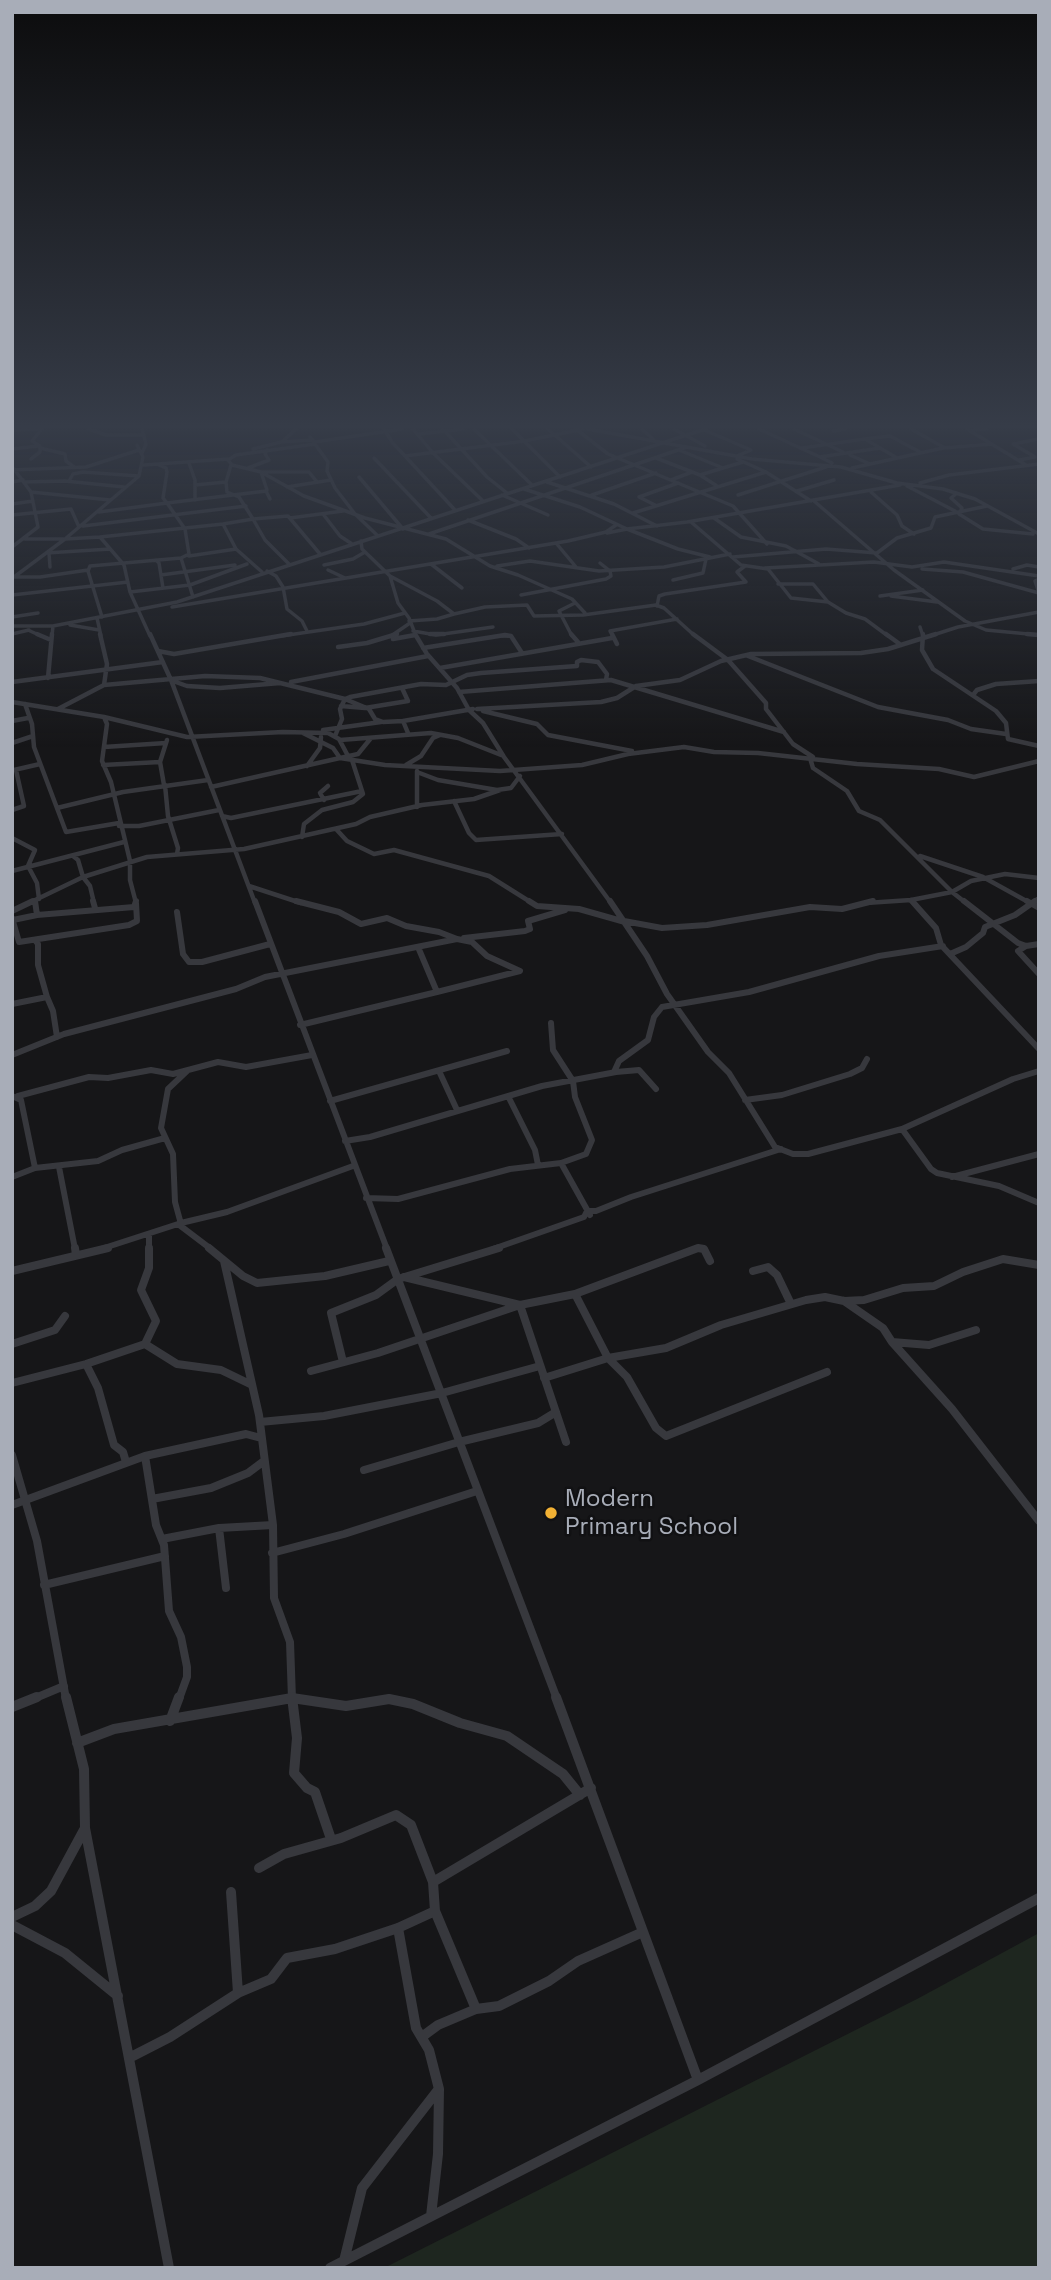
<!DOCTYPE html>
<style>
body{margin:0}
#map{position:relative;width:1051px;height:2280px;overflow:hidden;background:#161618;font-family:"Space Grotesk",sans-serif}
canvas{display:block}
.frame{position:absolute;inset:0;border:14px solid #a8adb8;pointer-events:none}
</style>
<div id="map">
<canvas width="1051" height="2280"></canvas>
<div class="frame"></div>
</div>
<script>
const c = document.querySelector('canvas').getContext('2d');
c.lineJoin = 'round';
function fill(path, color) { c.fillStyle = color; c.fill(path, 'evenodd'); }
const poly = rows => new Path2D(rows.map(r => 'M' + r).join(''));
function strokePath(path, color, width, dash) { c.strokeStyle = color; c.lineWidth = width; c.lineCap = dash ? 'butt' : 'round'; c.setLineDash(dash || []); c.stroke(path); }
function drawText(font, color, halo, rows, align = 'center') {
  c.font = font + ' "Space Grotesk",sans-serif'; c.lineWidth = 5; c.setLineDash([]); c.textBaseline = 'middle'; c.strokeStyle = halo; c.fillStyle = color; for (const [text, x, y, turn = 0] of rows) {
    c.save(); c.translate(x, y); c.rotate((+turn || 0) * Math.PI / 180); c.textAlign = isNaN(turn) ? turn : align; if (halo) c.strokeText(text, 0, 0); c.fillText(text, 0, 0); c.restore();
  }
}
const green = poly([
 [1039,1933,1039,2268,384,2268,917,1999]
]);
const minorFar4 = poly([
 [89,429,106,435,144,435],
 [142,429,146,444,142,453],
 [384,429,392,442,455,510],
 [413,429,433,453,483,501],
 [443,429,487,477,507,493],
 [474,429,532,485],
 [512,429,560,477],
 [548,429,591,467],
 [576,429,608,454,733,506,767,544],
 [588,429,752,459,841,467,897,483,943,489,975,499,1039,534],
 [642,429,653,439],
 [674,429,705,446],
 [702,429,751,450,737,456],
 [759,429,820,457],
 [794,429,843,452],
 [911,429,945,448],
 [967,429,1026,465],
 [12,430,42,429],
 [972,430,987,429],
 [833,431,845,429],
 [419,434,463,429],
 [310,437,315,444,236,455,228,460,232,465,261,472,304,496,365,518,446,539,490,566,518,575,572,599,585,613],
 [283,441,296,429],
 [315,442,402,429],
 [315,444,328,462,327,471,335,488,355,514,378,536],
 [137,445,143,457,139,476,65,539,100,537,124,565,130,592,150,636],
 [40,448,65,454,66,461,74,467],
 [802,448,865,439],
 [12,449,38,446],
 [253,449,281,442,313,440],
 [679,450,723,468],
 [850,455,870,464],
 [405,456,525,441,583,429],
 [374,458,431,518],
 [656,458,700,475,717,486],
 [897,458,865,439,890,436,920,452],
 [31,459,40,452,40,446,32,441,41,430],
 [737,459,766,472,811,501],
 [1019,460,1035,457,1013,444,1039,439],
 [189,463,195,480,195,500],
 [832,463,820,457,880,448],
 [144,465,228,459],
 [159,465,166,468,167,472,163,498,167,503,266,491,270,499],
 [231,465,226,482,227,492,239,497,253,519,223,524,236,549,262,572],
 [248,468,269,460,265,454,267,450],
 [852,468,943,448,992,444],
 [12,470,86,467,139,450],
 [700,475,743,462],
 [359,477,403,529],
 [671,480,692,472],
 [69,481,73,474,83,472,139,476],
 [12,482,23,480],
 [24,482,65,481,124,487],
 [547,482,614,504,657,526],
 [920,483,949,475,1039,464],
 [195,485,226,482],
 [907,486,955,511],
 [287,487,331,480],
 [524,489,580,507,627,529,687,522,900,485],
 [267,490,261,472,309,472,317,482],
 [797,491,834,480],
 [31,492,110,500],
 [871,492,897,515,902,526,914,534],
 [957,493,951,498,962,508,959,514,983,529,1033,534],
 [502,495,548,515],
 [592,495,656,473],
 [738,495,826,467],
 [814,501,894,570,965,621,986,630,1039,635],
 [12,504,33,501],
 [655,505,639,497,678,483],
 [99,512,167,503,185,529,189,554,181,558,90,566,88,571,102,617],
 [633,513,766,472],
 [323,514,340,536,352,544],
 [12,515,71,509,79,527],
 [290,518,343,511],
 [714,518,741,537,786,546,819,564],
 [468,520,516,539,529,548],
 [691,522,741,565,768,569,791,598,828,602,846,613,865,619,888,636],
 [83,526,246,506],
 [607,533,627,529,678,549,710,557],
 [429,534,687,447],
 [100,537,223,524],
 [25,539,63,539],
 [361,541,362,549,390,576,398,603,409,618,416,636],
 [556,543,576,567],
 [12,547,38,527,31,492,14,469],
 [46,553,110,549],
 [49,553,50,567],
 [189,556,236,549],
 [733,557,826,549,877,553,897,538,931,528,935,517,987,506],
 [181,558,193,597],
 [156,560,159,563,163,588],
 [289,564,265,540,253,519,288,516,320,554],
 [431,564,462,588],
 [324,565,353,559,365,552],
 [497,566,530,561,599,571,664,567,730,554],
 [765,568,874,562,912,567,944,562,1039,576],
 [922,569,963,572,1039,593],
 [1013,569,1027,565,1039,567],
 [328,570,345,578],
 [267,571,276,576,283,587,287,609,302,621,307,631],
 [161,575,235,565],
 [390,576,437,601,454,614,485,607,527,605,534,616,583,615,656,605,664,608,695,636],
 [13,577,40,577,88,570],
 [14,577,65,539],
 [1039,579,1035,581,1039,593],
 [673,580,703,573,706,559],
 [778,584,813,584,828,602],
 [130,592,190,585,247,564],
 [12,595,128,582],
 [521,595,606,579,611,576,610,571,600,563],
 [880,596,923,590],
 [891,596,937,602],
 [657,606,659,596,665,594,746,582,737,572,745,566],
 [172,607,568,541,606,532,616,525],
 [12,617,38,613],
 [97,618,101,636],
 [409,621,437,619,454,614],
 [70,625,99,630],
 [12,626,53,626,177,602,705,429],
 [920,627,923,636],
 [28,630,41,636],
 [413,631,436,635,493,627],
 [12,634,29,630],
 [52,636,53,626],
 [281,636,364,624,405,613],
 [391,636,410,623],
 [411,636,415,635],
 [501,636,509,636],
 [572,636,559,611,575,603],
 [613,636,610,631,677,619],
 [930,636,958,627,1039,612]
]);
const minorFar3 = poly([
 [37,634,51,640],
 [100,634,107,664,104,685],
 [150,634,171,680,255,903],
 [415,634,427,654,457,688,469,710,483,723,504,757,611,903],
 [430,634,444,634],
 [571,634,578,642],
 [612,634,617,644],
 [693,634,728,660,766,703,766,709,793,744,813,757],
 [886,634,901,645],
 [923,634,922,650,933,669,996,711,1006,723,1008,739,1039,746],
 [1027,634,1039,635],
 [393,639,415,635],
 [338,647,367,643,397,634],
 [423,648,505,635,511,636,522,653],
 [158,651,174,654,291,634],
 [748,656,878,707,948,720,971,729,1006,734],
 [440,668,612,638],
 [48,678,52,634],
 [173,681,187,686,220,688,280,683],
 [12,682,163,662],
 [291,682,428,656],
 [459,692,611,680,784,732],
 [973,695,977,690,996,684,1039,681],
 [12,702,104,717,187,737,283,732,328,733,339,739,348,756],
 [25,704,32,724,34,747,66,832,119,823],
 [341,706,365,708,408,701,402,688],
 [58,709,104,685,205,676,260,678,345,699,369,709,375,719,383,722,403,721,408,733],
 [477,709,601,702,617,698,636,686,680,680,721,661,751,654,861,653,888,649,936,634],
 [483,711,537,724,548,735,632,751],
 [104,717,107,724,102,761,111,782,130,861,130,880,136,903],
 [12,721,28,718],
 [403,721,473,709],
 [323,730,381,722],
 [303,733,333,748,340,758,358,754,371,738],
 [335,736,342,719,340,709,345,699,350,697,421,684,446,685,467,675,481,673,577,666,577,662,581,660,598,662,607,674,606,680],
 [340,740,431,733,458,738,501,755],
 [12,743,33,736],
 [104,747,166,743],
 [810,758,813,768,847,791,859,811,880,820,952,892,971,881,1005,874,1039,878],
 [103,765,160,762],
 [406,765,421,756,433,738,440,735],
 [307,766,320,748,321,737],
 [14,770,40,764],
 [417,771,417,807],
 [417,772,438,780,497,790,511,788,520,776],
 [164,785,160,762,167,740],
 [165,785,168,816,178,848,177,854],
 [211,787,340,758,385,765,500,771,582,765,628,754,684,747,714,752,758,753,857,764,939,769,974,777,1039,761],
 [324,800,320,793,328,786],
 [454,801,469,833,476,840,562,834],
 [57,808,123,792,208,780],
 [12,810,24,806,16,770],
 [222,816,231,818,362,791],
 [119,826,139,826,219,810],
 [336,829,347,841,374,854,394,850,489,876,532,903],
 [302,837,304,824,322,810,353,802,363,794,352,760],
 [12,838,35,850,28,866,37,883,39,899],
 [73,856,78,860,83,877,90,886,94,903],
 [920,856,983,877,1030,903],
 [12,871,124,842],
 [249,886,301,903],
 [911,900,914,903],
 [29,903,83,877,147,857,244,849,356,824,370,817,422,805,474,799,500,790],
 [866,903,911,900,952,892,966,903],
 [1032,903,1039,898]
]);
const minorFar2 = poly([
 [35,901,37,915,134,907,136,901],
 [93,901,95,908],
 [255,901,387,1249],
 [296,901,339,912,361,924,387,918,406,926,439,932,457,939],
 [529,901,537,906,579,909,625,922],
 [610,901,647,956,667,994,708,1052,729,1073,775,1147,793,1154,808,1154,902,1129,931,1169,937,1173,999,1186,1039,1203],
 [912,901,936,928,941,945,1039,1049],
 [964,901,1018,943,1026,946,1039,944],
 [1027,901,1039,908],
 [12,911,33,901],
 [177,912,183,954,189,962,202,962,270,944],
 [12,918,19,942,129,925,137,921,136,903],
 [13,920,37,915],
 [624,921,662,928,707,925,810,907,842,909,873,901],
 [464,938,525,931,530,929,528,921,565,910],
 [35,940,38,944,38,965,47,997],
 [1026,946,1018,951,1039,974],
 [950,954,966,947,983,933,985,927,1015,915,1035,901],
 [12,1004,47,997,53,1011,57,1037],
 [551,1023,553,1050,573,1081,575,1097,592,1140,586,1154,561,1163,590,1215],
 [300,1025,437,992,418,947],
 [12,1055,64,1034,236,989,265,977,457,939,472,942,487,956,520,971,437,992],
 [439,1071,457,1110],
 [614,1072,619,1061,648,1040,654,1017,662,1007,749,992,879,956,943,946],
 [12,1096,21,1100,35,1168,98,1161,122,1150,165,1138],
 [18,1096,89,1077,108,1078,151,1070,173,1074,218,1062,246,1067,312,1055],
 [508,1096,535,1150,538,1165],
 [745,1100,782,1095,850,1074,862,1068,867,1059],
 [330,1101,507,1051],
 [902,1129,1013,1079,1039,1071],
 [345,1141,370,1137,542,1086,616,1072,639,1070,656,1089],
 [59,1167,75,1249],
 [12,1177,35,1168],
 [952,1177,1039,1154],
 [366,1198,398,1199,510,1169,561,1163],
 [181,1223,227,1212,353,1166],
 [181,1224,175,1202,173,1154,161,1128,168,1089,187,1071],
 [149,1234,149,1249],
 [101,1249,178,1224,211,1249],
 [493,1249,584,1217,587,1211,596,1211,631,1197,781,1149],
 [694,1249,704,1249]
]);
const minorFar1 = poly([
 [75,1248,76,1255],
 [209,1248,243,1276,257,1283,325,1276,389,1261],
 [386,1248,557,1699],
 [224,1261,259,1415,273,1525,274,1598,290,1642,292,1699],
 [12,1271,108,1248],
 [753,1271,768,1267,777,1275,791,1304],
 [404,1277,520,1305,575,1294,698,1248,704,1249,710,1261],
 [575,1294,608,1358,627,1377,656,1428,666,1436,827,1372],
 [844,1301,883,1328,892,1342,929,1345,976,1330],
 [892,1342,952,1409,1039,1521],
 [12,1344,55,1330,65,1316],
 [145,1344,156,1321,141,1290,149,1268,149,1248],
 [343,1362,331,1313,376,1295,398,1279,499,1248],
 [86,1364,98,1388,114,1445,123,1452,126,1462],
 [311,1371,378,1353,520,1305,566,1442],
 [544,1378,608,1358,666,1348,721,1325,806,1300,825,1297,844,1301,864,1300,903,1288,934,1286,963,1272,1003,1259,1039,1265],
 [12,1383,86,1364,145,1344,177,1364,221,1370,252,1385],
 [260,1422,324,1416,442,1393,540,1366],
 [12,1455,37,1541,66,1699],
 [145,1456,156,1525,164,1545,169,1611,181,1637,187,1667,187,1677,179,1699],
 [364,1470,459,1442,538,1423,556,1412],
 [152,1499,211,1488,248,1473,264,1461],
 [12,1505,145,1456,246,1434,261,1438],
 [219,1528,226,1588],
 [162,1539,219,1528,273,1525],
 [272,1553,344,1534,477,1491],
 [44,1585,165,1556],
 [33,1699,64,1686],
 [288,1699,296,1699]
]);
const minor = poly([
 [66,1697,84,1769,85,1828,169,2268],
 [292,1697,297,1738,294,1773,307,1788,315,1792,331,1839],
 [556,1697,698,2080],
 [12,1707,37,1697],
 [170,1721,179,1697],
 [77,1743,114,1729,292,1698,346,1706,389,1699,413,1704,460,1723,507,1736,563,1774,580,1795],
 [259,1868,284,1854,341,1838,396,1815,411,1825,433,1882],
 [12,1917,35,1906,51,1891,84,1830],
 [12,1925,65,1953,118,1996],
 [398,1928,416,2028,429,2050,439,2089,438,2154,431,2216],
 [238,1993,271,1979,287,1958,335,1949,398,1928,435,1911],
 [476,2009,435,1911,433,1882,591,1788],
 [423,2036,438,2025,476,2009,499,2006,549,1981,578,1961,643,1932],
 [129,2058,170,2037,238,1993,231,1892],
 [344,2261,362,2188,438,2090],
 [330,2268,698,2080,1039,1898]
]);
const markers = [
 [551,1513,7,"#f2b134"]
];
const nearPoinames = [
 ["Modern",565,1499],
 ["Primary School",565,1527]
];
fill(green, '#1e261f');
strokePath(minorFar4, '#37383d', 3.5);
strokePath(minorFar3, '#37383d', 4.5);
strokePath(minorFar2, '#37383d', 6);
strokePath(minorFar1, '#37383d', 8);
strokePath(minor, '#37383d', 10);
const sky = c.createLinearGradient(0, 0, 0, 748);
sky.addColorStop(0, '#0c0c0d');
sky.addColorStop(0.57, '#363c48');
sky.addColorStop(1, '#363c4800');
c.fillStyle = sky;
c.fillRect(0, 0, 1051, 748);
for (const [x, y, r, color] of markers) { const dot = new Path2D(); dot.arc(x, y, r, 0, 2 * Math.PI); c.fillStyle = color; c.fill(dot); strokePath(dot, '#111113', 2.5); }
drawText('24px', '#a8adb8', '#111113', nearPoinames, 'left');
</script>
